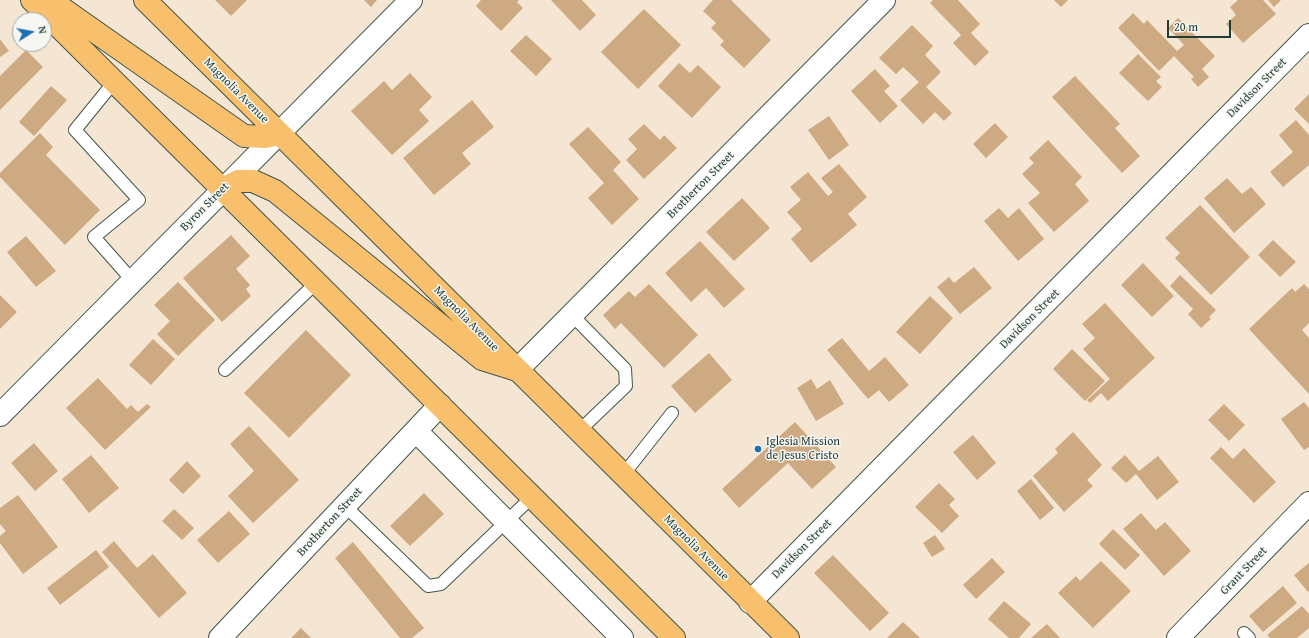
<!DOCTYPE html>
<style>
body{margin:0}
#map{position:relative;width:1309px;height:638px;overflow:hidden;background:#f4e6d3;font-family:"Gentium Book Plus",serif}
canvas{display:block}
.north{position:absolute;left:12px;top:12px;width:40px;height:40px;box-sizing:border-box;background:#f6f6f2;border:1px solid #a0aca6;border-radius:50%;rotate:79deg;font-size:11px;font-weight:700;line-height:16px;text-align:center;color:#1f3d34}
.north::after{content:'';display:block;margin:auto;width:14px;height:18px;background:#1f6fb2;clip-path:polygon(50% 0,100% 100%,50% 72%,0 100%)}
.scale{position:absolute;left:1167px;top:20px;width:64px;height:18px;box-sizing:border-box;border:2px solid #1f3d34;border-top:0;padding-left:5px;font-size:12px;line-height:14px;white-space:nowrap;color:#1f3d34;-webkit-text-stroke:3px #f6f6f2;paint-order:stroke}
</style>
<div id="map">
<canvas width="1309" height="638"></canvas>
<div class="north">N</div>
<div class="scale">20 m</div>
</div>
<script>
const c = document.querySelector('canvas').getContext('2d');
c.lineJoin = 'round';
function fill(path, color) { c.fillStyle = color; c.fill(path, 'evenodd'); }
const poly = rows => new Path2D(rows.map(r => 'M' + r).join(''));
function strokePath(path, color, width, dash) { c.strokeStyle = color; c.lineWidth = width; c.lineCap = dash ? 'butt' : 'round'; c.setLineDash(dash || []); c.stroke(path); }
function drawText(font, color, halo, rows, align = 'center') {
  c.font = font + ' "Gentium Book Plus",serif'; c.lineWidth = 3; c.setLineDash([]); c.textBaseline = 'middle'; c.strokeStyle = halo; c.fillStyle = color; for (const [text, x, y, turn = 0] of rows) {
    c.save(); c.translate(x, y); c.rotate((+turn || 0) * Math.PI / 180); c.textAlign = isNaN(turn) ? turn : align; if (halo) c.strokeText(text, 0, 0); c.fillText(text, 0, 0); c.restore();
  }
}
const building = poly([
 [215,0,247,0,231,16],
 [364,0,377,0,371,7],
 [481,0,519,0,517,2,523,8,501,31,476,6],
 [551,0,582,0,596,15,580,31],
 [713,0,731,0,771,40,744,68,720,45,724,41,711,28,716,23,703,11],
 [933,0,958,0,980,24,971,33,989,52,975,66,953,43,961,35,930,3],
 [1054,0,1068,0,1061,7],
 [1238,0,1263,0,1276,14,1243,43,1226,24,1236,15,1230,7],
 [1268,0,1281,0,1274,7],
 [644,9,681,45,638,89,601,52],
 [1133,13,1144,24,1147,20,1177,51,1184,45,1168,28,1178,18,1215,56,1202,69,1209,77,1198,87,1191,79,1194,77,1174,56,1159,71,1118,28],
 [912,25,933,46,925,55,941,72,926,87,952,113,944,121,935,112,923,124,900,100,919,82,903,67,896,74,879,58],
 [526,35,552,59,536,76,510,51],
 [0,39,9,51,0,57],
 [26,50,43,67,0,110,0,76],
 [1138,54,1161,77,1156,81,1162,87,1148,101,1119,73],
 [679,63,690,73,698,65,721,87,692,118,658,86],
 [875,69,890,86,884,91,898,106,880,123,851,91],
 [410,73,432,97,419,110,429,121,392,155,351,111,384,81,392,90],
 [1075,76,1120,124,1115,128,1140,156,1122,173,1052,97],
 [51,86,67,100,34,136,19,122],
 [1309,94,1309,124,1294,109],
 [472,100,494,127,462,153,471,164,434,195,403,158],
 [829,116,849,145,829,160,808,130],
 [1296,120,1309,135,1309,165,1283,187,1270,172,1293,152,1279,135],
 [995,123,1008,137,986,158,973,144],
 [644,124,660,140,664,135,677,148,644,179,626,160,637,149,628,139],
 [588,127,621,162,613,170,639,199,612,225,588,198,604,183,569,144],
 [40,133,53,147,46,155,100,210,65,245,0,177,0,173],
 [1048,140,1082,177,1075,184,1089,201,1054,232,1028,203,1040,193,1022,174,1034,163,1029,158],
 [839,164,867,197,848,214,857,225,811,263,791,239,802,229,787,212,801,200,790,187,808,172,828,196,833,192,821,178],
 [1227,178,1242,194,1251,187,1266,204,1234,233,1204,198],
 [742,198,770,228,734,261,706,232],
 [1200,205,1250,257,1211,295,1175,258,1180,253,1165,238],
 [999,208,1008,218,1019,208,1044,239,1018,261,984,221],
 [231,235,250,256,236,269,250,285,246,289,251,296,222,322,183,278],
 [26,236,56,271,36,287,7,252],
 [1273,240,1296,262,1280,277,1258,255],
 [700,241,745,289,724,308,706,288,691,302,665,273],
 [1143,263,1174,296,1152,317,1121,285],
 [974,267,992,288,960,314,937,287,949,277,954,283],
 [1180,275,1216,310,1209,317,1211,319,1201,328,1188,314,1193,309,1170,286],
 [178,282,215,320,178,356,157,334,170,321,154,305],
 [649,284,698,335,664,368,621,323,615,329,603,315,629,291,635,297],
 [1304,284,1309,289,1309,323,1302,330,1309,338,1309,394,1249,329,1292,288,1295,292],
 [0,295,17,312,0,329],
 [930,296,953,318,920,354,896,332],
 [1105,303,1155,358,1108,401,1101,393,1090,403,1087,400,1110,379,1083,349,1095,338,1082,324],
 [306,330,351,375,289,438,244,393],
 [842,338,869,371,885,357,909,385,889,402,879,390,868,399,827,350],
 [153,339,175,359,151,385,129,365],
 [1072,349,1105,381,1085,401,1053,369],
 [709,353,732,380,695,413,671,386],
 [98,378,127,409,131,405,138,412,147,404,151,407,105,450,66,408],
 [811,379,817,389,830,380,844,404,816,421,797,388],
 [1304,402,1309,408,1309,447,1304,450,1281,419],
 [1224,404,1245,425,1229,441,1208,420],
 [795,422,836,467,812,489,788,463,739,508,722,489],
 [249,426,299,480,253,523,228,496,254,471,230,444],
 [1073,432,1102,465,1087,480,1093,486,1064,512,1033,476,1058,453,1055,449],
 [973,435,996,463,977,480,953,452],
 [34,443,58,471,35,491,11,463],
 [1221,447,1233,459,1244,448,1276,482,1254,503,1210,458],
 [91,455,119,488,89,513,62,479],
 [1125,455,1139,471,1158,456,1179,482,1157,500,1136,474,1126,483,1111,468],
 [187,461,201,476,183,494,169,480],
 [1031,479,1054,508,1040,520,1017,491],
 [939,483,955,499,949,505,959,516,942,533,915,507],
 [424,493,444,514,410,546,390,526],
 [18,495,58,547,23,574,0,543,0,536,6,531,0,524,0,508],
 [174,509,194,528,182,540,162,521],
 [229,511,250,534,218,563,197,540],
 [1141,513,1156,530,1165,522,1191,551,1164,576,1123,529],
 [1113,529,1140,555,1125,570,1099,544],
 [935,535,945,549,932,557,923,543],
 [114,541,137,568,153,554,187,593,159,618,102,552],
 [353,542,424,628,412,638,400,638,335,558],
 [96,550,109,567,60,605,47,588],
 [833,555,889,613,870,631,814,573],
 [992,558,1005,572,976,599,963,585],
 [1101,561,1131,591,1093,628,1058,593,1076,576,1080,581],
 [1309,563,1309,591,1308,592,1294,575],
 [1283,586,1297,603,1263,632,1249,616],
 [1004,601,1031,624,1019,638,1009,638,988,619],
 [1302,606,1309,614,1309,628,1297,638,1270,638,1267,635],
 [903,622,920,638,887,638],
 [1047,624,1060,638,1031,638],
 [301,628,311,638,291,638]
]);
const lane = poly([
 [114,82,75,130,139,200,94,237,132,280],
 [572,315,625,369,626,386,579,431],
 [225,370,316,283],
 [623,475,672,413],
 [345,506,428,586,441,584,532,497],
 [1244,633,1249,638]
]);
const street = poly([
 [517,370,884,0],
 [0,415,411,0],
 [416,431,622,638],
 [750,602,1309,35],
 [220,638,440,405],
 [1178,638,1309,503]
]);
const primary = poly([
 [32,0,674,638],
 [50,0,244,136,265,137,279,134],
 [145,0,788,638],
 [222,189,238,181,253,181,275,191,482,359,514,369]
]);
const markers = [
 [758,449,4,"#1f6fb2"]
];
const streetNames = [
 ["Davidson Street",1257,88,-45],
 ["Magnolia Avenue",236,91,45],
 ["Brotherton Street",701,185,-45],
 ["Byron Street",205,207,-45],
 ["Magnolia Avenue",466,319,45],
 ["Davidson Street",1030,319,-45],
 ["Brotherton Street",330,522,-47],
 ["Magnolia Avenue",696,548,45],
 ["Davidson Street",802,549,-45],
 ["Grant Street",1244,571,-46]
];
const poiNames = [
 ["Iglesia Mission",766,442],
 ["de Jesus Cristo",766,456]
];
fill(building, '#cdaa81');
strokePath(lane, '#3f564c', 14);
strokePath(street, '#3f564c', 24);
strokePath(primary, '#3f564c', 24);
strokePath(lane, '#fff', 12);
strokePath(street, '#fff', 22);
strokePath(primary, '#f8bf6c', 22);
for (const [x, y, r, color] of markers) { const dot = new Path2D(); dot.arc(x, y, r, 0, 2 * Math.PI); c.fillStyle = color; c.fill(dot); strokePath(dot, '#f6f6f2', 1.5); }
drawText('12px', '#1f3d34', '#f6f6f2', streetNames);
drawText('12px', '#1f3d34', '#f6f6f2', poiNames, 'left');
</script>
